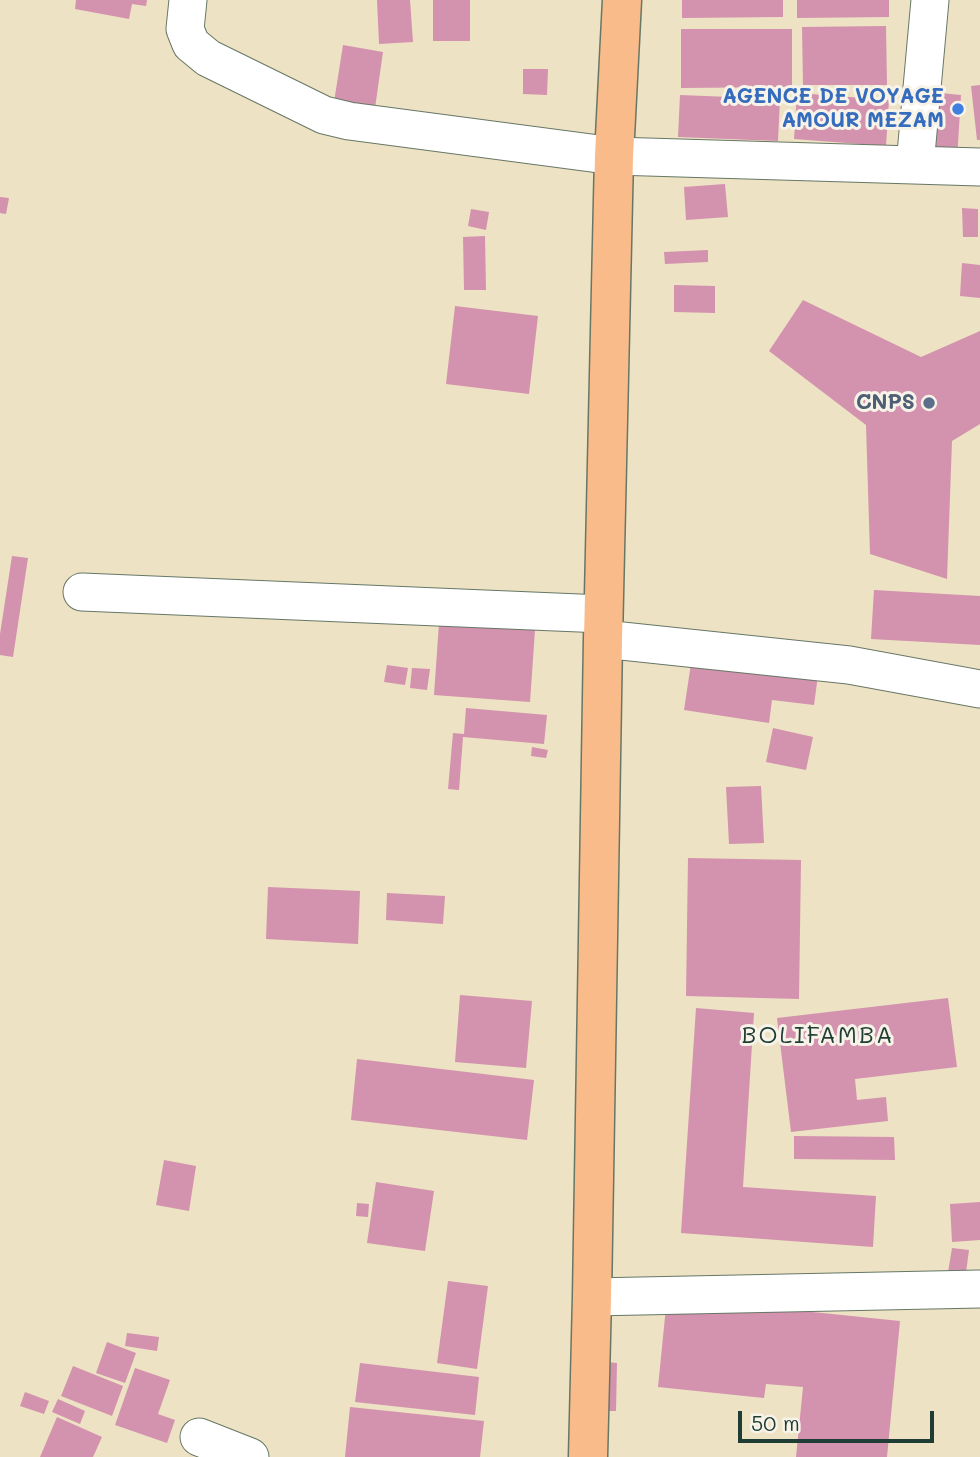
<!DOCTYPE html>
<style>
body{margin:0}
#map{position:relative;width:980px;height:1457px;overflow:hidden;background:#ede2c3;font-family:Mali,sans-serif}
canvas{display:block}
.scale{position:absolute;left:738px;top:1411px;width:196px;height:32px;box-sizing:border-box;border:4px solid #1f3d34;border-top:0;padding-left:9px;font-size:21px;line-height:24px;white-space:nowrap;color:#1f3d34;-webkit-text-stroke:5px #f7f3e8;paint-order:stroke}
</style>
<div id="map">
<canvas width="980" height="1457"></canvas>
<div class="scale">50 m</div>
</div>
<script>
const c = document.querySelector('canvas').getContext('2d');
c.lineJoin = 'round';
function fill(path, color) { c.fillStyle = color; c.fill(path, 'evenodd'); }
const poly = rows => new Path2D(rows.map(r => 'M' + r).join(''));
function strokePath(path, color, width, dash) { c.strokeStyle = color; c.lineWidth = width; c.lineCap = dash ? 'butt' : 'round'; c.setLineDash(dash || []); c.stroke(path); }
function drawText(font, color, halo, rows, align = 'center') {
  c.font = font + ' Mali,sans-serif'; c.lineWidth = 6; c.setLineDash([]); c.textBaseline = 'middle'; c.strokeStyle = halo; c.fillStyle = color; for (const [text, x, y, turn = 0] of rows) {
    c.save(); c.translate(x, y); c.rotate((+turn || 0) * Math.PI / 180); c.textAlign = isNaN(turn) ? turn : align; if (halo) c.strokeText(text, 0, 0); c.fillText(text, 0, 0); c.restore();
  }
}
const building = poly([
 [76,0,147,0,146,6,132,4,129,19,75,9],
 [377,0,410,0,413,42,379,44],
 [433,0,470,0,470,41,433,41],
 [682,0,783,0,783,17,682,18],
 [797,0,889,0,889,17,797,18],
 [886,26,887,85,803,85,802,27],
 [681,29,792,29,792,87,681,88],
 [343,45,383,52,375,108,334,102],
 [523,69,548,69,547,95,523,94],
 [980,85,980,140,977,140,971,86],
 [797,93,889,100,886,146,794,139],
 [940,93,961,95,957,160,935,158],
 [680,95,780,99,778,141,678,137],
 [725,184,728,217,686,220,684,187],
 [0,197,9,198,6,214,0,213],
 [962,208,978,209,978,237,963,237],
 [471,209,489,212,486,230,468,226],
 [485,236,486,290,464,290,463,237],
 [708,250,708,262,665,264,664,252],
 [962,263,980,265,980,298,960,296],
 [674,285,715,286,715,313,674,312],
 [803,300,921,357,980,331,980,424,952,441,947,579,870,554,866,425,769,351],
 [455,306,538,316,529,394,446,384],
 [12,556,28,558,13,657,0,655,0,634],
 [874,590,980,596,980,645,871,639],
 [439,623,535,630,530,702,434,695],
 [692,657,818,675,814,705,772,700,769,723,684,710],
 [387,665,408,668,405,685,384,682],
 [412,668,430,669,427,690,410,688],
 [466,708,547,715,544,744,463,737,459,790,448,789,453,733,464,734],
 [773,728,813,737,806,770,766,762],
 [532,747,548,750,546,758,531,756],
 [761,786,764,843,729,844,726,787],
 [688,858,801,860,799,999,686,996],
 [268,887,360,891,358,944,266,939],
 [387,893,445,896,443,924,386,920],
 [460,995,532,1001,526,1068,455,1062],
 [948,998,957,1067,855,1079,857,1100,886,1097,888,1121,791,1132,777,1018],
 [696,1008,754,1013,743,1187,876,1196,873,1247,681,1233],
 [357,1059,534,1080,527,1140,351,1120],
 [794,1136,894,1137,895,1160,794,1159],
 [164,1160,196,1166,189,1211,156,1205],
 [376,1182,434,1191,425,1251,367,1243],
 [980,1202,980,1240,952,1242,950,1204],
 [357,1203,369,1204,368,1217,356,1216],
 [952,1248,969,1250,965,1280,947,1278],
 [448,1281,488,1286,477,1369,437,1363],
 [667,1297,900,1321,887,1457,796,1457,803,1387,766,1384,764,1398,658,1387],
 [127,1333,159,1337,157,1351,125,1346],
 [107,1342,136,1353,125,1383,96,1373],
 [606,1362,617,1363,616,1411,605,1411],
 [360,1363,479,1377,475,1415,355,1402],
 [73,1366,123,1386,112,1416,61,1396],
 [135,1368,170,1380,158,1414,175,1420,167,1443,115,1425],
 [25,1392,49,1401,44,1414,20,1406],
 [58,1399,85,1411,80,1424,52,1412],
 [350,1407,484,1421,480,1457,345,1457],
 [57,1417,102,1437,93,1457,40,1457]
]);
const minor = poly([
 [188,0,185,29,191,44,208,58,324,115,349,121,614,156,980,167],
 [915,165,930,0],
 [82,592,603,614],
 [603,639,849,665,980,689],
 [592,1297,980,1289],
 [199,1437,250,1457]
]);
const highway = poly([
 [588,1457,592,1297,603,639,614,156,622,0]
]);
const markers = [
 [958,109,7,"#3f7fe0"],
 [929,403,7,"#5c6f8a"]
];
const shopNames = [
 ["AGENCE DE VOYAGE",944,97],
 ["AMOUR MEZAM",944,121]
];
const serviceNames = [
 ["CNPS",915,403]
];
const quarterNames = [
 ["BOLIFAMBA",818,1036]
];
fill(building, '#d392ae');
strokePath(minor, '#677766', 39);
strokePath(highway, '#677766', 41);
strokePath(minor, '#fff', 37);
strokePath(highway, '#fabb8b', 38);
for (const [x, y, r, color] of markers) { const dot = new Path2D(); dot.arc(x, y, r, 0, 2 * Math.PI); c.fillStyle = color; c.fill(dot); strokePath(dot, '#f7f3e8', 2.5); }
drawText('bold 21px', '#366cbe', '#f7f3e8', shopNames, 'right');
drawText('bold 21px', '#4e5e75', '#f7f3e8', serviceNames, 'right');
c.letterSpacing = '2px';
drawText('24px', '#1f3d34', '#f7f3e8', quarterNames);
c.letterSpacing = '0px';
</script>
